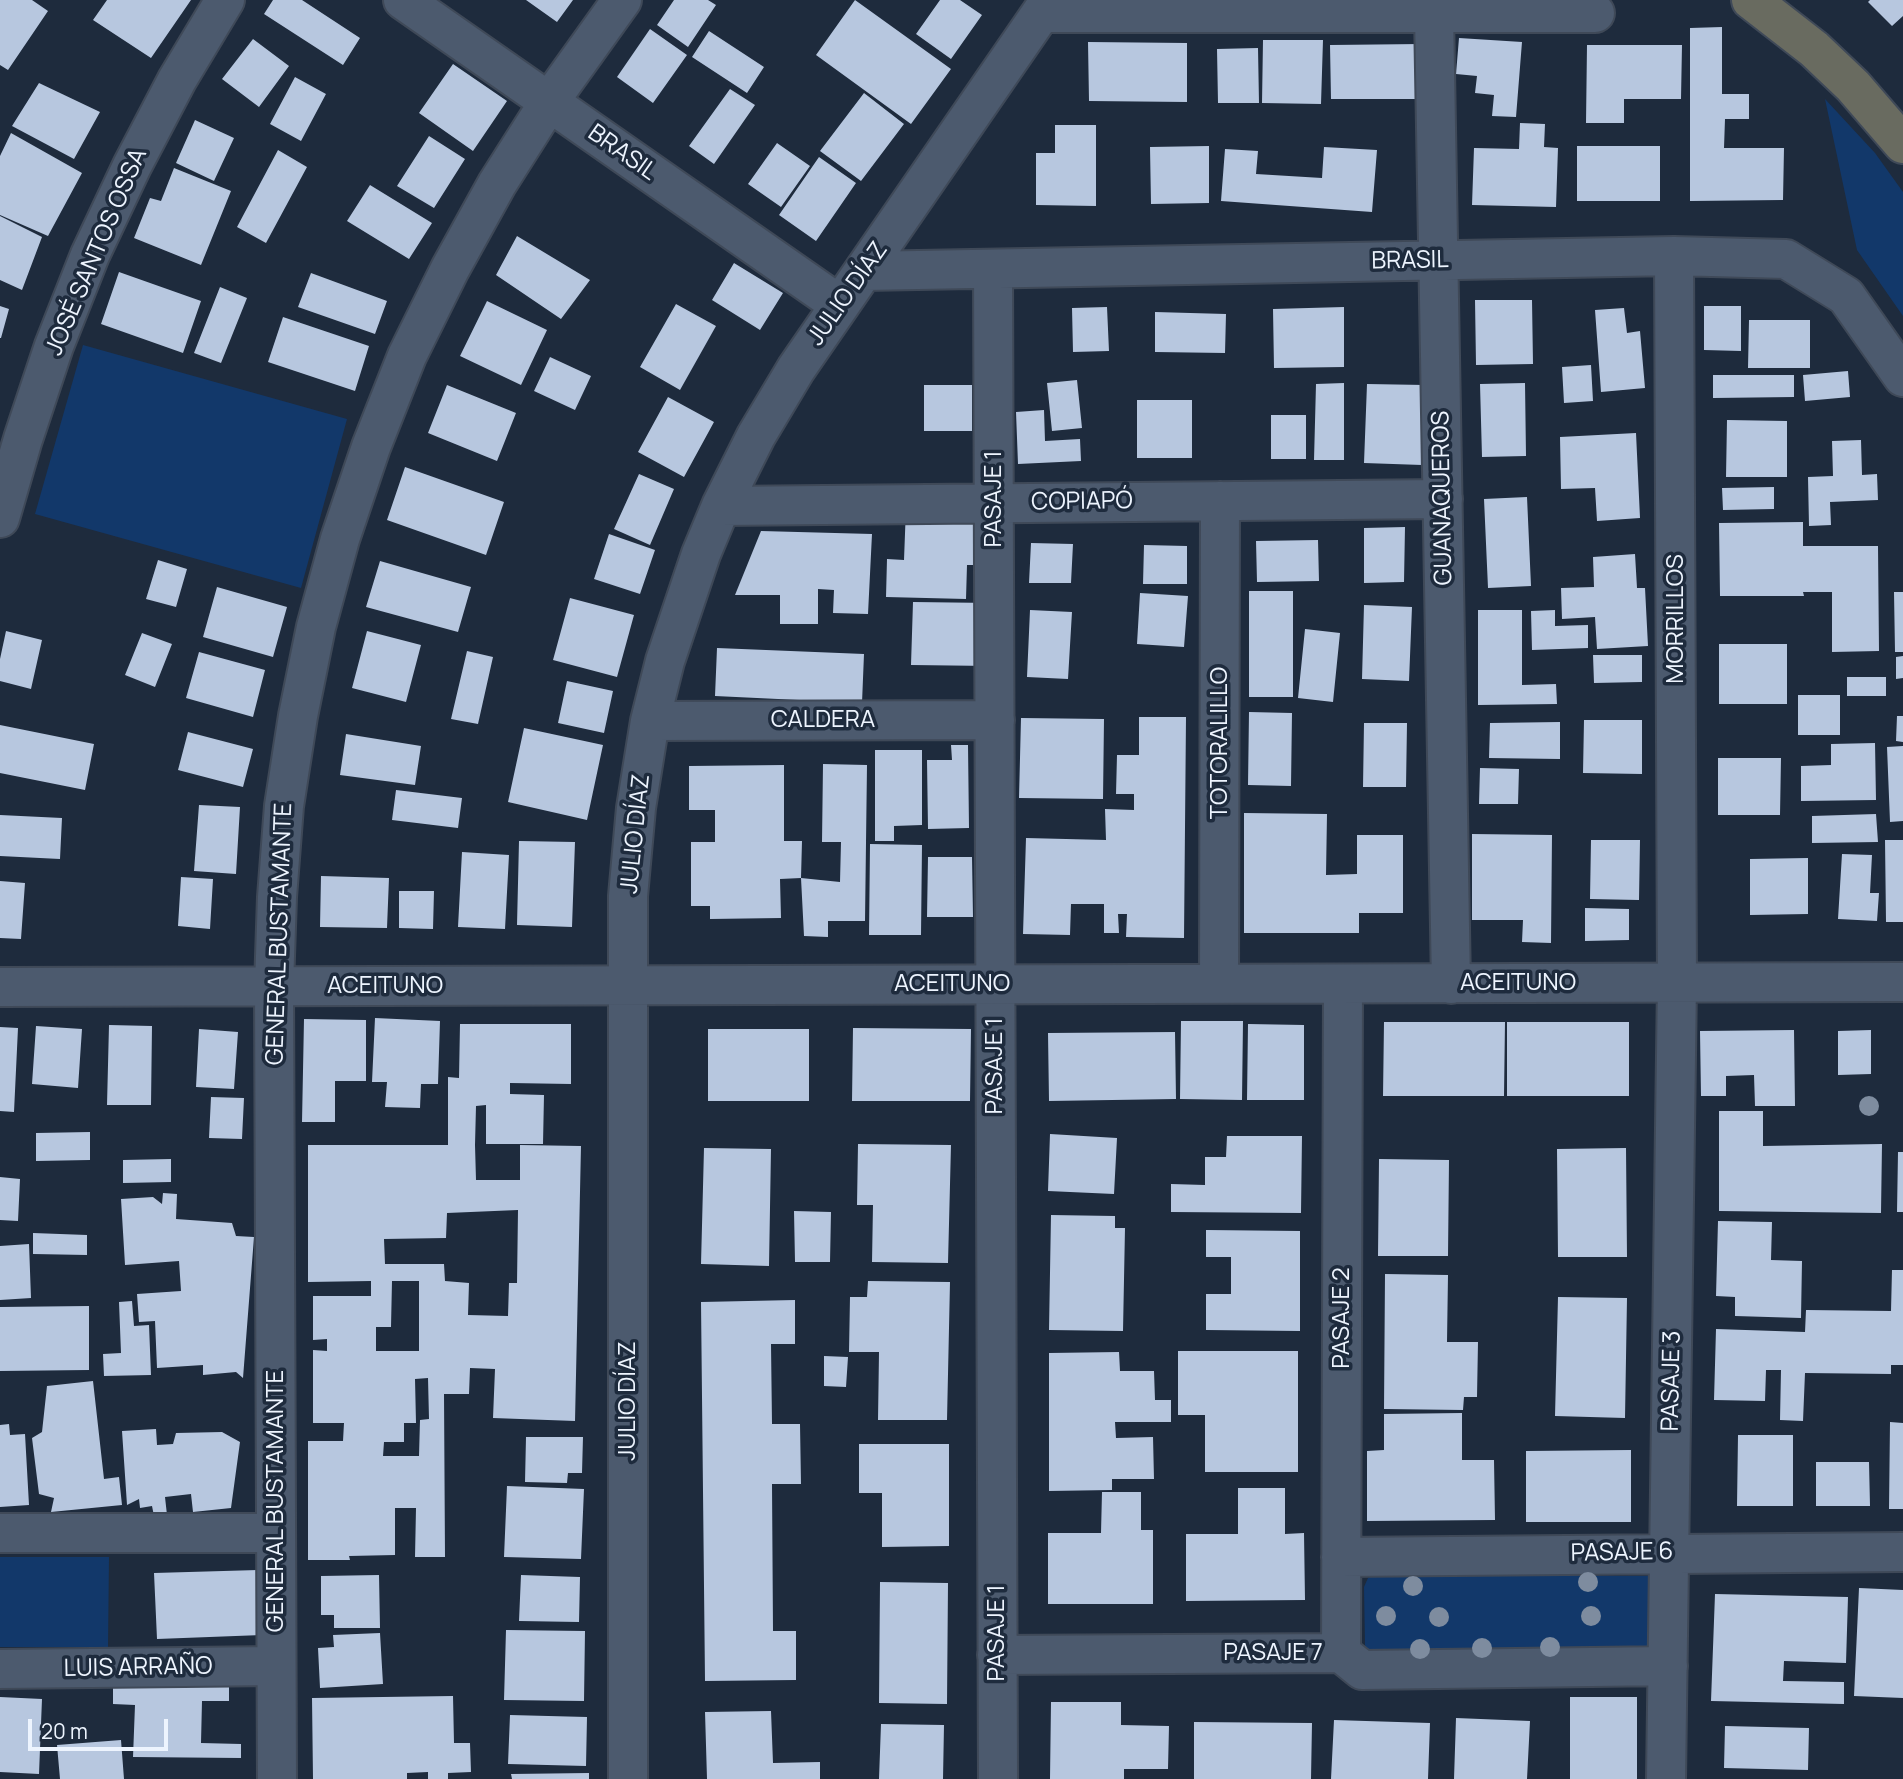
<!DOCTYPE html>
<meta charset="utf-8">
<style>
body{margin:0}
#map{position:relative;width:1903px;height:1779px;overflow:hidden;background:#1e2b3d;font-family:Manrope,sans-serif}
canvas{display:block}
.scale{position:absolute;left:28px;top:1719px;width:140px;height:32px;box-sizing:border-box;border:4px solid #edf4fe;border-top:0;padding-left:9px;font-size:21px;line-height:24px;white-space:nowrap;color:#edf4fe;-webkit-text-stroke:5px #1e2b3d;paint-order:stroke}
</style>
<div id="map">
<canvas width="1903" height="1779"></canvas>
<div class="scale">20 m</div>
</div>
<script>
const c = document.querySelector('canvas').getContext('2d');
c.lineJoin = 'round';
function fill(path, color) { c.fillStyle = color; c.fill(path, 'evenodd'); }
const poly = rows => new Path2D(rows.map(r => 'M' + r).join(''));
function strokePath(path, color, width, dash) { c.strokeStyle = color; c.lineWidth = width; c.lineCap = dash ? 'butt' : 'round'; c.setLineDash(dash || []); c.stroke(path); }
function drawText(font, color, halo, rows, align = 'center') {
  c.font = font + ' Manrope,sans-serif'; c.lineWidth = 7; c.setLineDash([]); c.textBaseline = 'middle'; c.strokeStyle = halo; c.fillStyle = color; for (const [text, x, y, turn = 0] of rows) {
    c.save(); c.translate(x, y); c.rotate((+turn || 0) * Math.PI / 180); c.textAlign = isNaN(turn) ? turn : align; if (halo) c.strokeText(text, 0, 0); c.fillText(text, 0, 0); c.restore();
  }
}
const green = poly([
 [1825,99,1875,153,1903,192,1903,316,1857,250],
 [83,345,347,419,301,588,35,514],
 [0,1557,109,1557,108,1647,0,1647],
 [1375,1575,1661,1576,1661,1655,1367,1651,1365,1645,1364,1587,1368,1578]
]);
const building = poly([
 [0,0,32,0,48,11,8,70,0,65],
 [107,0,191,0,151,58,93,20],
 [273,0,302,0,360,38,343,65,264,14],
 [526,0,573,0,557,22],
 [674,0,708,0,716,5,688,47,657,25],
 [855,0,951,69,911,124,816,55],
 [940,0,960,0,982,15,951,59,916,34],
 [1870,0,1903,0,1903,16,1892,26,1868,2],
 [1722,27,1722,94,1749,94,1749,119,1725,119,1724,148,1784,148,1783,200,1690,201,1690,28],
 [650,29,687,55,653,103,617,77],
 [709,31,764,67,747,93,692,57],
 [1459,38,1522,42,1516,117,1492,116,1494,95,1475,93,1477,76,1456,74],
 [253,39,289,66,259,107,222,79],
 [1263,40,1323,40,1321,104,1262,103],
 [1088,42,1187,43,1187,102,1089,101],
 [1421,44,1421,99,1331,99,1330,45],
 [1587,45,1682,45,1681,99,1624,99,1624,123,1586,123],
 [1258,48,1259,103,1218,103,1217,49],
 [453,64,507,101,473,151,419,113],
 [295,77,326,94,301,141,270,124],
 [39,83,100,112,74,159,12,126],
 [730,89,755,105,714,164,689,146],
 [864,93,904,124,861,181,820,151],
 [195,120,234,138,214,181,176,163],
 [1520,123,1545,124,1544,147,1558,148,1556,207,1472,205,1474,148,1519,149],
 [1055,125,1096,125,1096,206,1036,205,1036,153,1055,153],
 [11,133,82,173,48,236,0,215,0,156],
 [429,136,465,159,434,208,397,186],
 [777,143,810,166,781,207,748,184],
 [1209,146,1209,203,1151,204,1150,147],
 [1577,146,1660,146,1660,201,1577,201],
 [1324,147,1377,150,1372,212,1221,201,1225,149,1258,151,1256,174,1322,178],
 [278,150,307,167,266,243,237,227],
 [819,157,856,183,816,241,779,215],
 [174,168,231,191,201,265,134,238,150,198,161,201],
 [370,185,432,223,409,259,347,221],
 [0,216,42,237,22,290,0,280],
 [517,236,590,280,561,319,496,275],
 [734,263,783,293,760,330,712,300],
 [119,272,201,301,183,353,101,324],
 [311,273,387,301,375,334,298,307],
 [220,287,247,298,221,363,194,353],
 [1475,300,1532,300,1533,364,1476,365],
 [487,301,547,330,521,385,460,356],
 [676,304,716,326,680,390,640,367],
 [0,306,9,309,1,338,0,338],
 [1704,306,1741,306,1741,351,1704,350],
 [1107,307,1109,351,1073,352,1072,308],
 [1344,307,1344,367,1274,368,1273,309],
 [1624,308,1627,333,1640,331,1645,388,1601,392,1595,310],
 [1155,312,1226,314,1225,353,1155,352],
 [283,317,369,346,355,391,268,362],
 [1749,320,1810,320,1810,368,1748,368],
 [550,357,591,376,575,410,534,391],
 [1591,365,1593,401,1564,403,1562,367],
 [1848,371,1850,397,1805,401,1803,375],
 [1713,375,1794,375,1794,397,1713,398],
 [1077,380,1082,428,1052,431,1047,383],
 [1344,383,1344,460,1314,460,1316,384],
 [1525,383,1526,456,1482,457,1480,384],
 [1367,384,1425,385,1422,465,1364,463],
 [447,385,516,413,497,461,428,433],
 [924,385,972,385,972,431,924,431],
 [668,397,714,422,684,477,638,452],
 [1137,400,1192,400,1192,458,1137,458],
 [1044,410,1045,441,1080,439,1081,461,1018,464,1016,412],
 [1271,415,1306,415,1306,459,1271,459],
 [1727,420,1787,421,1787,477,1726,477],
 [1636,433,1640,518,1597,521,1595,488,1561,489,1560,437],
 [1861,440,1862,475,1877,474,1878,500,1830,502,1831,525,1809,526,1808,477,1833,476,1832,441],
 [405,467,504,502,486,555,387,520],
 [639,474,674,489,650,545,614,529],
 [1774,487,1774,509,1723,510,1722,488],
 [1527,497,1531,586,1488,588,1484,499],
 [906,507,978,509,977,565,967,565,966,599,886,597,887,559,904,560],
 [1803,522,1803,546,1878,546,1879,651,1832,652,1832,592,1803,592,1804,596,1720,596,1719,523],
 [1405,527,1404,582,1364,583,1364,528],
 [761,531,872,534,868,614,833,613,834,590,818,589,818,624,780,624,780,595,735,595],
 [609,534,655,550,640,594,594,579],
 [1318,540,1319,581,1257,582,1256,541],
 [1031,543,1073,544,1071,583,1029,583],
 [1144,545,1187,546,1187,584,1143,584],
 [1635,554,1637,588,1645,588,1648,646,1597,649,1595,617,1562,619,1561,588,1594,587,1593,557],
 [158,560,187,569,176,607,146,599],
 [380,561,471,587,458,632,366,607],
 [217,587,287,607,273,657,203,637],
 [1249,591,1293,591,1293,697,1249,697],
 [1894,592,1903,592,1903,652,1895,652],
 [1140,593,1188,596,1184,647,1137,644],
 [570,598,634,615,617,677,553,660],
 [913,602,992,603,991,666,911,665],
 [1364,605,1412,607,1409,681,1362,679],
 [1030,610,1072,612,1068,679,1027,677],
 [1478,610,1522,610,1522,685,1556,684,1557,704,1478,705],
 [1555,610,1555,626,1588,625,1588,648,1532,650,1531,611],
 [1305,629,1340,633,1333,702,1298,698],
 [6,631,42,640,31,689,0,681,0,659],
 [367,631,421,645,406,702,352,688],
 [142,633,172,644,155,687,125,675],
 [1719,644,1787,644,1787,704,1719,704],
 [717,648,864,654,862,703,715,696],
 [467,651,493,657,478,724,451,719],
 [199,652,265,670,253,717,186,698],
 [1593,655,1642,655,1642,682,1594,683],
 [1903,656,1903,678,1896,679,1896,657],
 [1847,677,1886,677,1886,696,1847,696],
 [567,681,613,691,604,733,558,723],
 [1798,695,1840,695,1840,735,1798,735],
 [1249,712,1292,713,1291,786,1248,785],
 [1897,716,1903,716,1903,742,1896,741],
 [1139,717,1186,717,1184,938,1126,937,1127,914,1118,914,1119,933,1104,933,1104,904,1071,904,1070,935,1023,934,1026,838,1106,840,1105,809,1134,810,1134,794,1116,794,1117,755,1139,755],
 [1021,718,1104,719,1103,799,1019,798],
 [1584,720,1642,720,1642,774,1583,773],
 [1560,722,1560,759,1489,758,1490,723],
 [1364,723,1407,723,1406,787,1363,787],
 [0,725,94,744,85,790,0,773],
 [524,728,603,745,587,820,508,802],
 [188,732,253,749,243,787,178,770],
 [346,734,421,746,415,785,340,775],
 [1875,743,1876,800,1801,801,1801,766,1831,765,1831,744],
 [951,745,968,745,969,828,928,829,927,760,952,760],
 [1903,746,1903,821,1890,822,1887,747],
 [875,750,922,750,922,825,894,826,894,841,875,841],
 [1718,758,1781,758,1780,815,1718,815],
 [823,764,867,765,865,921,828,921,828,937,804,936,801,878,840,882,841,842,822,842],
 [784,765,784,841,802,841,801,878,780,879,781,918,710,919,710,906,691,906,691,842,715,842,715,810,689,810,689,766],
 [1480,768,1519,769,1518,804,1479,804],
 [396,790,462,798,458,828,392,820],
 [199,805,240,807,236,874,194,871],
 [1244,813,1327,814,1326,875,1357,874,1357,835,1403,835,1403,913,1359,913,1359,933,1244,933],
 [1876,814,1878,842,1812,843,1812,816],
 [0,815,62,818,60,859,0,856],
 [1472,834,1552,835,1551,943,1522,942,1523,920,1472,920],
 [1591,840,1640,840,1639,900,1590,899],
 [1885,840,1903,840,1903,922,1886,922],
 [519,841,575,842,572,927,517,925],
 [870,844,922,845,921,935,869,935],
 [462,852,509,855,505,929,458,927],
 [1842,854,1872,855,1870,893,1879,893,1877,921,1838,919],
 [928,857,972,857,973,917,927,917],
 [1808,858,1808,914,1750,915,1750,859],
 [321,876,389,878,387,928,320,927],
 [181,877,213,879,210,929,178,926],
 [0,881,25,883,21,939,0,938],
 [399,891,434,891,433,929,399,928],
 [1585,908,1629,909,1629,940,1585,941],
 [375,1018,440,1021,438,1084,421,1084,420,1108,385,1107,387,1082,372,1082],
 [304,1019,366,1020,366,1081,335,1081,335,1122,302,1122],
 [1181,1021,1243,1021,1242,1100,1180,1099],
 [1384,1022,1505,1022,1504,1096,1383,1096],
 [1507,1022,1629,1022,1629,1096,1507,1096],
 [460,1024,571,1024,571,1084,510,1083,510,1094,544,1095,543,1144,486,1144,486,1105,476,1106,475,1145,476,1180,520,1180,520,1145,581,1146,575,1421,493,1418,495,1369,470,1368,469,1394,444,1394,445,1557,415,1557,416,1508,395,1508,395,1555,349,1556,350,1560,308,1560,308,1441,343,1441,344,1423,313,1423,313,1350,327,1351,327,1339,313,1340,313,1296,371,1296,371,1281,308,1282,308,1145,448,1145,448,1077,459,1078],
 [518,1210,517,1283,509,1283,508,1316,468,1315,469,1283,445,1281,444,1264,385,1264,384,1239,446,1238,447,1213],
 [392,1281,419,1281,419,1351,376,1351,376,1327,391,1327],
 [428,1378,429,1419,420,1420,419,1456,383,1456,384,1442,404,1442,404,1423,416,1423,415,1379],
 [1248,1024,1304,1025,1304,1100,1247,1100],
 [109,1025,152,1026,151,1105,107,1105],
 [36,1026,82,1029,78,1088,32,1084],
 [0,1027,18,1028,14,1112,0,1111],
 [853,1028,971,1029,970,1101,852,1101],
 [199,1029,238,1032,234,1089,196,1087],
 [708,1029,809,1029,809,1101,708,1101],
 [1794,1030,1795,1106,1755,1106,1754,1075,1726,1076,1726,1096,1701,1096,1700,1031],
 [1871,1030,1871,1074,1838,1075,1838,1031],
 [1175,1032,1176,1099,1049,1101,1048,1033],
 [211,1097,244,1098,242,1139,209,1138],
 [1719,1111,1763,1111,1763,1146,1882,1144,1881,1213,1719,1211],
 [90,1132,90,1160,36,1161,36,1133],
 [1050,1134,1117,1138,1114,1194,1048,1191],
 [1227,1136,1302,1136,1301,1213,1171,1212,1171,1184,1205,1185,1205,1157,1226,1157],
 [858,1144,951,1145,948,1263,872,1262,873,1205,857,1205],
 [704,1148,771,1149,769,1266,701,1264],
 [1626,1148,1627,1257,1558,1257,1557,1149],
 [1898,1152,1903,1152,1903,1212,1897,1212],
 [171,1159,171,1182,123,1183,123,1160],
 [1379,1159,1449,1160,1448,1256,1378,1256],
 [0,1177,20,1179,18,1221,0,1220],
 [163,1193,177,1194,176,1219,232,1223,236,1236,254,1237,243,1378,236,1372,203,1375,203,1365,157,1368,155,1321,139,1322,137,1294,181,1291,179,1261,125,1265,121,1199,153,1197,162,1204],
 [794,1211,831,1212,830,1262,795,1262],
 [1051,1215,1115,1216,1115,1228,1125,1228,1123,1331,1049,1330],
 [1718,1221,1772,1222,1771,1260,1802,1261,1801,1318,1735,1316,1735,1297,1716,1296],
 [1206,1230,1300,1231,1300,1331,1206,1330,1206,1294,1231,1294,1231,1257,1206,1257],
 [33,1233,87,1235,87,1255,33,1254],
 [29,1244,31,1298,0,1300,0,1246],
 [1892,1270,1903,1270,1903,1365,1891,1365,1891,1374,1805,1373,1803,1421,1780,1420,1781,1370,1766,1370,1765,1401,1714,1400,1716,1329,1805,1332,1806,1310,1891,1311],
 [1385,1274,1448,1275,1447,1342,1478,1342,1477,1397,1464,1397,1463,1410,1384,1409],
 [868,1281,950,1282,947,1420,878,1420,879,1352,849,1352,850,1297,867,1297],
 [1558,1297,1627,1298,1625,1418,1555,1416],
 [795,1300,795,1344,771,1344,772,1424,800,1424,801,1484,772,1484,773,1631,796,1631,796,1680,705,1681,701,1302],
 [132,1301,134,1326,149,1325,151,1375,104,1376,103,1354,121,1353,119,1302],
 [89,1306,89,1370,0,1371,0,1307],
 [1178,1351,1298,1351,1298,1472,1205,1472,1205,1415,1178,1415],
 [1119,1352,1120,1371,1154,1371,1155,1400,1171,1400,1171,1422,1115,1422,1116,1438,1153,1437,1154,1479,1112,1479,1112,1490,1049,1491,1049,1353],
 [824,1356,848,1357,846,1387,824,1386],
 [93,1381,104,1479,119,1477,122,1505,51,1512,54,1498,39,1494,32,1438,42,1432,47,1386],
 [1462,1413,1462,1460,1494,1460,1495,1520,1367,1521,1367,1451,1384,1450,1384,1414],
 [1890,1422,1903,1423,1903,1509,1889,1509],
 [9,1424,10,1435,25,1434,29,1505,0,1507,0,1425],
 [156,1429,157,1445,173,1444,176,1433,222,1432,240,1442,231,1508,193,1512,191,1494,165,1497,167,1515,154,1516,152,1506,140,1508,139,1499,127,1505,122,1431],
 [1738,1435,1793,1435,1793,1506,1737,1506],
 [526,1437,583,1437,582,1473,568,1473,567,1483,525,1482],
 [859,1444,949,1444,949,1546,882,1547,882,1493,859,1493],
 [1631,1450,1631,1522,1526,1522,1526,1451],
 [1816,1462,1869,1462,1870,1506,1816,1506],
 [507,1486,584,1489,581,1559,504,1557],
 [1238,1488,1285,1488,1285,1534,1304,1533,1305,1600,1186,1601,1186,1534,1238,1534],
 [1102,1492,1141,1492,1141,1530,1153,1530,1153,1604,1048,1604,1048,1533,1101,1533],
 [258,1570,262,1635,157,1639,154,1573],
 [379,1575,380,1628,334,1628,334,1615,321,1615,321,1576],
 [521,1575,580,1577,579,1622,519,1621],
 [880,1582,948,1583,947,1704,879,1703],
 [1859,1588,1903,1590,1903,1698,1854,1696],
 [1715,1594,1848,1597,1846,1663,1784,1661,1783,1681,1844,1682,1844,1704,1711,1701],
 [506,1630,585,1631,584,1701,504,1700],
 [380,1633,383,1684,320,1688,318,1648,334,1647,333,1635],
 [113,1678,229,1679,229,1701,202,1701,201,1743,241,1744,241,1758,133,1757,135,1705,113,1704],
 [453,1696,454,1743,470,1743,471,1772,448,1773,448,1779,428,1779,428,1772,407,1773,407,1779,313,1779,312,1698],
 [0,1697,42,1699,39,1774,0,1772],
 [1570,1697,1637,1697,1637,1779,1570,1779],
 [1051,1702,1121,1702,1121,1725,1169,1726,1168,1769,1124,1769,1124,1779,1050,1779],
 [771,1711,773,1763,820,1762,820,1779,707,1779,705,1712],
 [510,1715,587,1717,586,1766,508,1764],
 [1456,1718,1530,1721,1527,1779,1454,1779],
 [1334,1720,1430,1723,1428,1779,1331,1779],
 [1194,1722,1312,1723,1311,1779,1194,1779],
 [881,1724,944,1725,943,1779,879,1779],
 [1725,1726,1809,1728,1808,1770,1724,1768],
 [121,1740,124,1779,60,1779,57,1745],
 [589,1773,589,1779,512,1779,511,1774]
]);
const street = poly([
 [403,0,840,305],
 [1042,13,1595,13],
 [1434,13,1451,984],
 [993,269,998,1779],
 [864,271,1674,256,1786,259,1846,296,1903,377],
 [721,506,1443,499],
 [0,518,23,439,54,346,90,255,132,166,177,80,225,0],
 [650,721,995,720],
 [1219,984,1220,501],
 [0,987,1903,982],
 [0,1533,276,1533],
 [1341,1557,1903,1552],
 [1341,1653,1343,984],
 [997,1655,1341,1653,1362,1670,1668,1666],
 [0,1669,276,1666],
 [277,1779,274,986,277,897,284,806,298,716,316,627,340,539,371,447,407,356,450,269,497,184,549,102,622,0],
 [628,1779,628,896,636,808,650,721,665,661,701,554,721,506,756,436,796,369,1050,0],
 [1666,1779,1677,983,1674,256]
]);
const secondary = poly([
 [1751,0,1814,49,1853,86,1903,144]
]);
const trees = [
 [1869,1106],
 [1588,1582],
 [1413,1586],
 [1386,1616],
 [1591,1616],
 [1439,1617],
 [1550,1647],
 [1482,1648],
 [1420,1649]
];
const streetNames = [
 ["BRASIL",622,153,35],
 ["JOSÉ SANTOS OSSA",97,252,-67],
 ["BRASIL",1410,261,-1],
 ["JULIO DÍAZ",848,294,-55],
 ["GUANAQUEROS",1443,498,-91],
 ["PASAJE 1",994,499,-90],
 ["COPIAPÓ",1082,502,-1],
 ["MORRILLOS",1676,619,-90],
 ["CALDERA",823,720],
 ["TOTORALILLO",1220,743,-90],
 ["JULIO DÍAZ",636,834,-84],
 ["GENERAL BUSTAMANTE",280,934,-88],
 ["ACEITUNO",1518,983],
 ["ACEITUNO",952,984],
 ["ACEITUNO",385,986],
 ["PASAJE 1",995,1066,-90],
 ["PASAJE 2",1342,1318,-90],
 ["PASAJE 3",1672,1381,-89],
 ["JULIO DÍAZ",628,1401,-90],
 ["GENERAL BUSTAMANTE",276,1501,-90],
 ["PASAJE 6",1622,1553,-1],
 ["PASAJE 1",997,1633,-90],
 ["PASAJE 7",1273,1653],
 ["LUIS ARRAÑO",138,1668,-1]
];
fill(green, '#12386a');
fill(building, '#b7c7df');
strokePath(street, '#3f4958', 42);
strokePath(secondary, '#3f4958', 42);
strokePath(street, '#4c5a6e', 38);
strokePath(secondary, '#696b60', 38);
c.fillStyle = '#7e8c9f';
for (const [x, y] of trees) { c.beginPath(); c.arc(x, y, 10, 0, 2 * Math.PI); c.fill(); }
drawText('24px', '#edf4fe', '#1e2b3d', streetNames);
</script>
